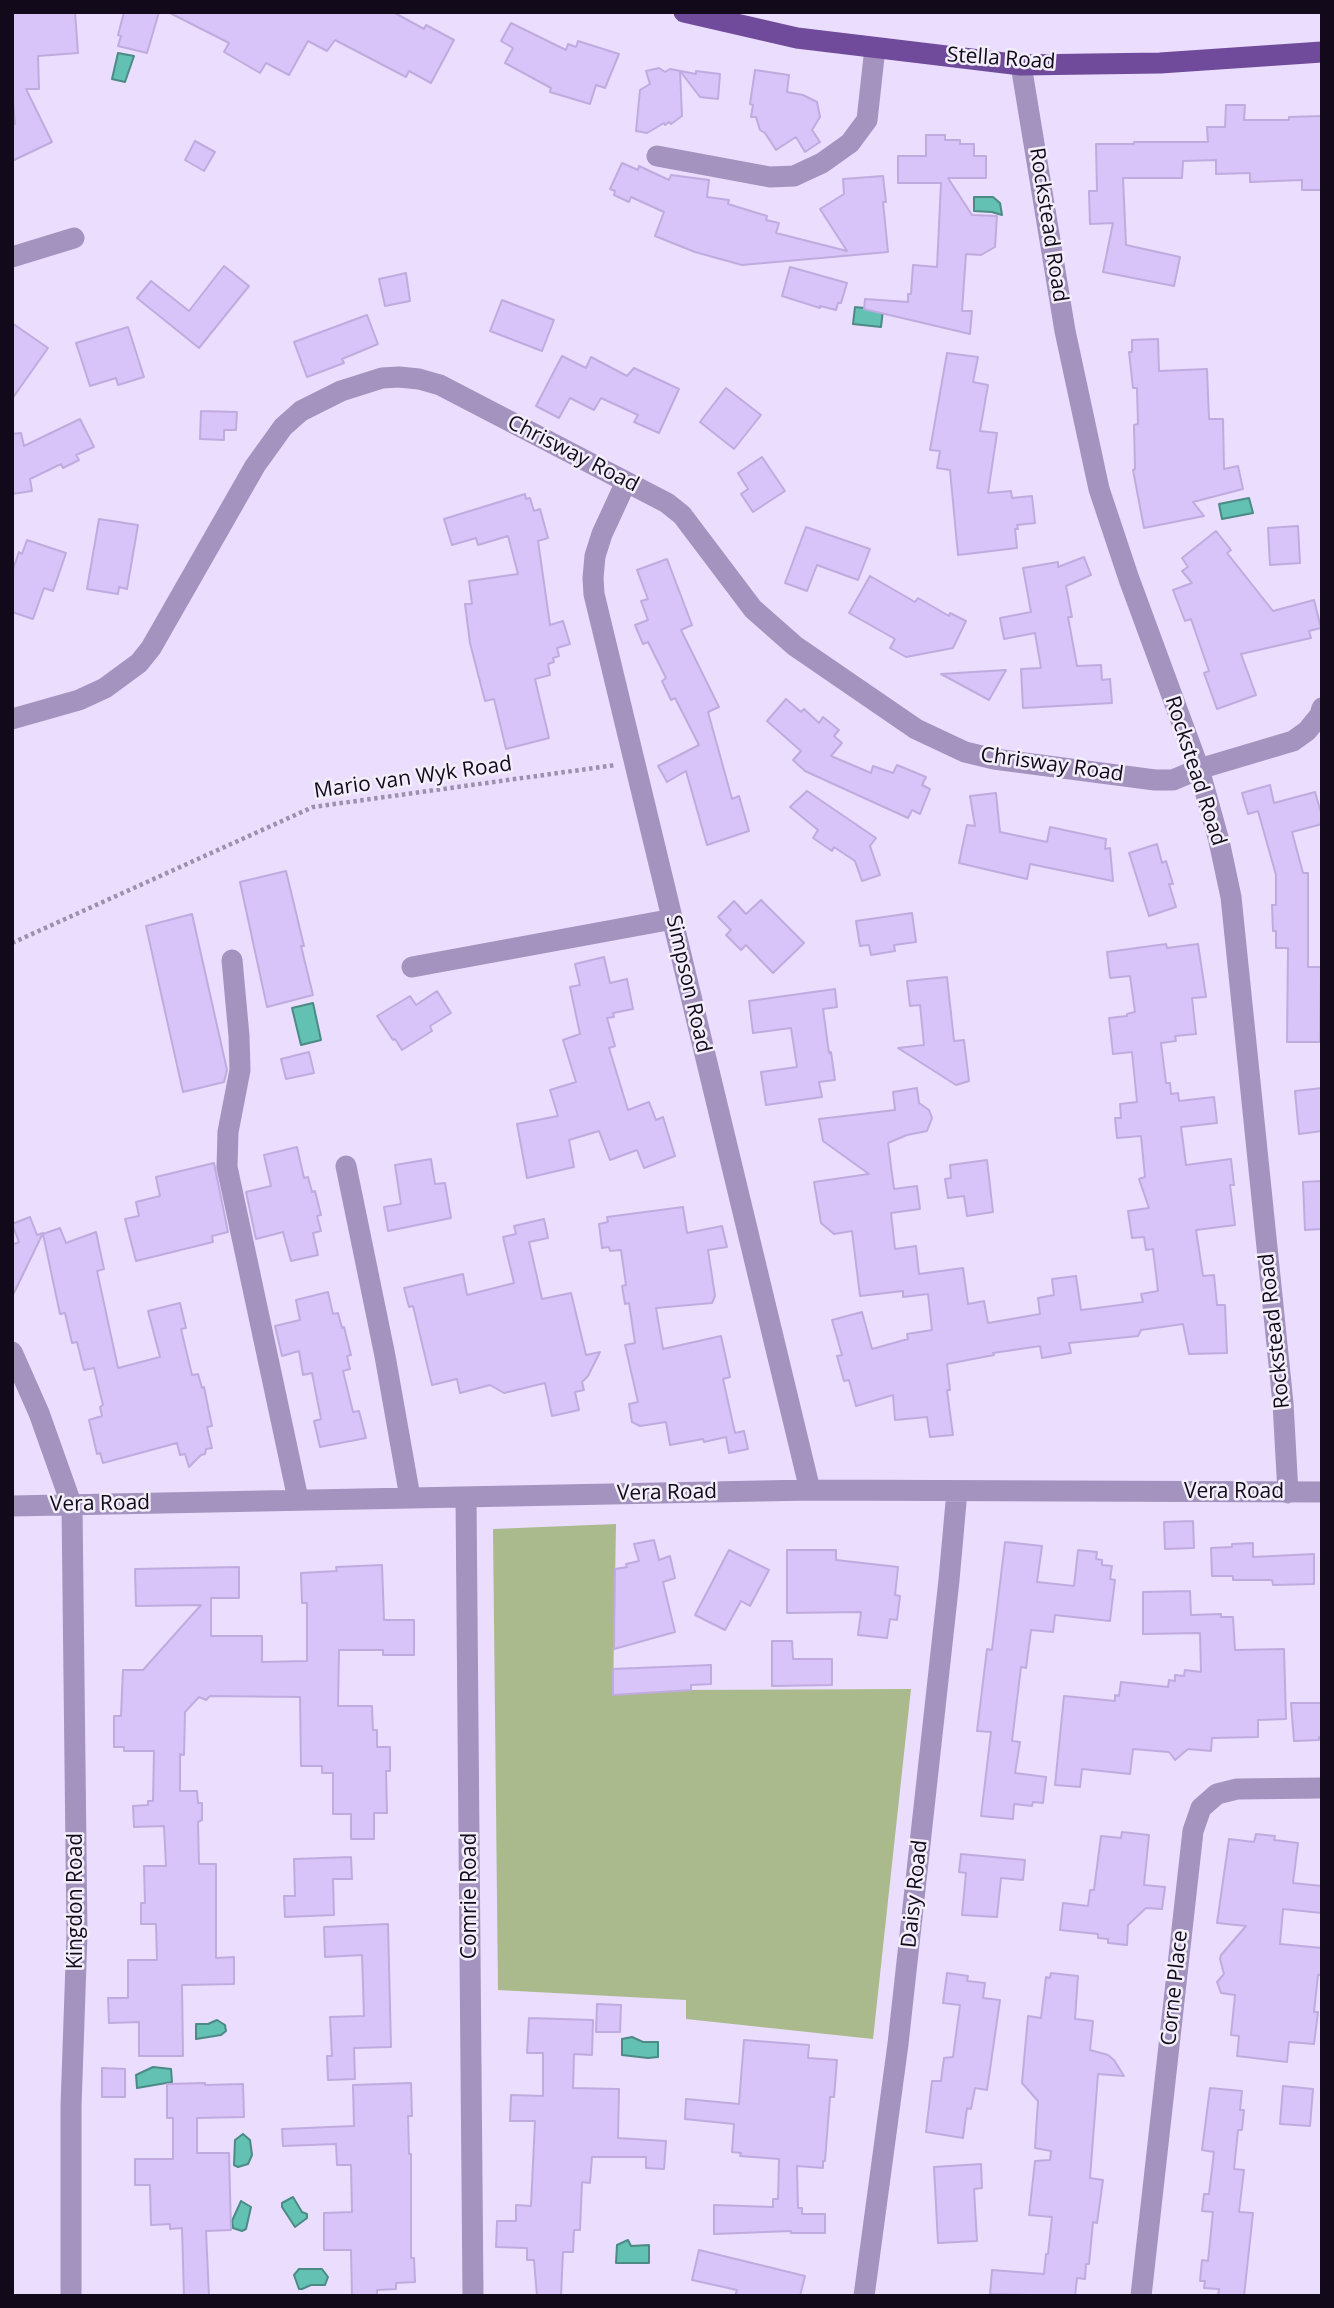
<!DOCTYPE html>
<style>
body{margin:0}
#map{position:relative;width:1334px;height:2308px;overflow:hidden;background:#eaddfe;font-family:"Open Sans",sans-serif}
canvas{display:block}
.frame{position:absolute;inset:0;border:14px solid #12091b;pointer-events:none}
</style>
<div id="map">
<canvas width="1334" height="2308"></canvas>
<div class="frame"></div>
</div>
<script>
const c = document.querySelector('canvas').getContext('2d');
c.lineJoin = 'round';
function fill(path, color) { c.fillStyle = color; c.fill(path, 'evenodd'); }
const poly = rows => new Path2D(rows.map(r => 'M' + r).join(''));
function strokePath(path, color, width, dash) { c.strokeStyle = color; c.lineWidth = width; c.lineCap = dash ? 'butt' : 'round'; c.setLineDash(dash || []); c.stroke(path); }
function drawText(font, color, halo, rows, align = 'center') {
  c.font = font + ' "Open Sans",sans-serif'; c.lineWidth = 5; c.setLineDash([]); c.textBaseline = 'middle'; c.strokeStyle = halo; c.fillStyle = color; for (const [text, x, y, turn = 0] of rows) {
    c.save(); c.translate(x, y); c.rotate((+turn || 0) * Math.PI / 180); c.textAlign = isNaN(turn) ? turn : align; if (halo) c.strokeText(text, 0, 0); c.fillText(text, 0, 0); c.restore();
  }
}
const green = poly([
 [616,1524,613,1694,688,1690,911,1689,873,2039,686,2019,686,2000,498,1990,493,1529]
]);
const water = poly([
 [118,53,134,56,125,82,112,79,118,53],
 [974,197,993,197,1000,203,1002,215,992,212,974,211,974,197],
 [855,307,883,310,881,327,853,324,855,307],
 [1249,498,1253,513,1222,519,1219,504,1249,498],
 [313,1003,321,1040,301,1045,292,1008,313,1003],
 [217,2020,225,2025,226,2031,221,2035,196,2039,196,2024,208,2024,217,2020],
 [632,2037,643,2042,658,2042,658,2057,648,2058,622,2055,622,2039,632,2037],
 [153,2067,171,2069,172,2082,137,2088,136,2075,153,2067],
 [243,2134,250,2140,252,2155,248,2164,238,2167,234,2165,235,2140,243,2134],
 [293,2197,302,2212,307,2214,307,2218,295,2227,282,2207,282,2203,293,2197],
 [241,2201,251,2207,246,2229,242,2231,233,2228,232,2221,241,2201],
 [628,2240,631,2246,649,2245,649,2263,616,2263,617,2245,628,2240],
 [299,2269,322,2269,328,2277,325,2285,311,2285,302,2289,299,2289,294,2275,299,2269]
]);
const building = poly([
 [12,12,75,12,78,53,38,56,39,89,26,89,52,142,12,161,12,126,15,124,12,90,12,12],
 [124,12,159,12,147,53,118,46,121,36,118,35,124,12],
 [168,12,393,12,424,29,426,25,454,40,431,83,409,71,406,77,335,40,327,51,308,41,289,75,266,63,260,73,224,52,229,43,168,12],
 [511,23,566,50,568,44,576,47,578,41,619,54,605,88,596,85,590,104,550,92,551,88,505,63,513,48,501,41,511,23],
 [659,68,665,72,670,69,696,74,696,71,720,74,718,99,700,97,680,71,682,116,671,124,669,122,665,125,664,123,647,133,636,131,640,90,650,84,646,71,659,68],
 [755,70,789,75,787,92,803,95,817,102,820,117,812,130,820,142,805,152,796,137,776,150,765,133,760,130,756,117,751,117,753,105,750,104,755,70],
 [1226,105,1245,105,1244,120,1289,120,1289,117,1322,116,1322,190,1302,190,1302,180,1250,182,1250,173,1216,174,1216,160,1183,161,1182,178,1123,178,1126,245,1180,257,1174,286,1103,272,1113,223,1090,224,1089,191,1097,191,1096,144,1134,144,1134,142,1208,142,1207,127,1225,127,1226,105],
 [926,135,945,135,945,140,960,140,960,144,974,144,974,156,986,156,986,178,948,178,972,215,997,216,995,247,981,255,966,254,962,311,972,311,970,334,864,309,865,299,908,302,908,294,911,294,913,265,937,267,941,183,898,183,898,156,926,156,926,135],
 [195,141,215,152,204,171,185,160,195,141],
 [622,163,638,170,639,166,669,180,671,175,709,180,707,197,729,200,728,204,767,216,766,220,779,223,776,233,847,251,820,209,844,194,843,179,883,176,886,202,883,202,888,252,742,265,695,252,655,236,664,212,631,197,629,202,614,195,615,191,610,189,622,163],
 [224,266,249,286,199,348,137,298,151,281,189,311,224,266],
 [790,267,847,283,841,303,838,303,836,310,820,306,820,308,782,296,790,267],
 [406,273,410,301,385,306,379,279,406,273],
 [502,300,554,320,542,351,490,331,502,300],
 [367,315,378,344,342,359,344,363,307,377,294,342,367,315],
 [12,323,48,348,12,399,12,323],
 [128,327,144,377,118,385,116,378,90,386,76,343,128,327],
 [1158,339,1159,371,1207,369,1209,419,1223,419,1224,469,1238,466,1243,489,1193,502,1204,516,1144,528,1133,470,1135,469,1134,425,1138,424,1137,388,1133,388,1129,352,1132,352,1132,340,1158,339],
 [947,353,978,357,973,382,988,385,980,431,997,433,988,493,1011,491,1012,498,1032,496,1035,523,1017,525,1018,529,1015,529,1017,548,958,555,950,470,937,468,940,451,930,450,947,353],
 [562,356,586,368,591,357,627,376,634,368,679,389,659,433,634,422,638,415,601,398,594,410,570,398,559,418,536,406,562,356],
 [726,388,761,415,734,449,700,422,726,388],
 [201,411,237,412,236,430,224,430,224,440,200,439,201,411],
 [80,419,94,447,76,455,79,460,63,468,61,464,30,479,32,491,12,494,12,434,21,433,24,446,26,445,80,419],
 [762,457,785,491,753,512,741,494,748,489,738,473,762,457],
 [525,494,526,499,530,498,534,511,540,509,548,538,538,541,550,625,563,621,570,644,557,648,559,656,553,658,554,662,548,664,550,675,535,679,549,738,506,749,494,699,485,701,470,643,465,604,472,604,469,581,518,574,508,536,478,545,476,538,452,545,444,519,525,494],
 [99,519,138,525,127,589,119,587,118,594,87,589,99,519],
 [1298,526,1300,563,1270,565,1268,528,1298,526],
 [806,527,870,549,858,580,817,565,807,591,785,583,806,527],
 [1216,531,1231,550,1227,553,1273,611,1314,600,1321,628,1309,631,1311,638,1241,654,1256,695,1217,709,1204,673,1209,671,1191,619,1185,621,1173,590,1192,583,1182,571,1188,567,1182,558,1216,531],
 [27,540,66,553,53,591,44,588,33,619,12,612,12,572,19,552,22,554,27,540],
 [1084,557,1091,575,1066,586,1072,617,1068,617,1077,666,1101,665,1102,680,1110,679,1112,703,1023,708,1021,669,1041,668,1035,633,1004,639,1000,618,1031,612,1023,568,1058,562,1058,567,1084,557],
 [667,559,692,625,681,630,719,707,708,712,732,799,739,796,749,831,707,845,686,771,667,782,658,766,699,745,675,698,671,700,662,681,666,678,648,642,643,644,635,625,648,620,641,601,648,599,637,570,667,559],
 [870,576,915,602,918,598,949,616,950,613,966,621,953,648,906,657,890,648,895,639,849,613,870,576],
 [1006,670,989,700,941,674,1006,670],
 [786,699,801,712,804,709,819,723,823,717,839,730,834,736,842,743,831,756,871,773,873,766,893,773,897,765,926,777,922,785,930,789,920,814,912,810,908,818,805,771,793,760,801,751,767,721,786,699],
 [1270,785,1274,803,1315,792,1322,816,1322,824,1292,832,1303,873,1308,873,1308,967,1321,967,1320,1042,1287,1042,1288,948,1276,948,1276,931,1273,931,1272,905,1276,905,1276,875,1258,811,1248,814,1242,793,1270,785],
 [807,791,876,838,870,846,880,875,862,881,855,861,834,847,832,851,813,838,818,830,790,807,807,791],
 [996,793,1000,832,1047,842,1050,827,1106,839,1105,849,1110,848,1113,881,1030,864,1027,879,959,863,967,825,975,826,970,796,996,793],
 [1157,844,1162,863,1166,861,1173,884,1169,884,1176,907,1149,916,1129,853,1157,844],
 [286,871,304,946,301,946,313,995,267,1007,240,882,286,871],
 [761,900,804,943,773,973,746,945,741,950,726,935,731,930,718,917,734,901,746,914,761,900],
 [912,913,916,942,894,945,895,951,871,955,869,945,860,946,856,921,912,913],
 [192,914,227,1070,224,1082,183,1092,146,926,192,914],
 [1166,944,1167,948,1198,944,1206,997,1192,998,1196,1034,1175,1036,1176,1041,1161,1043,1166,1083,1170,1083,1171,1094,1178,1093,1179,1101,1214,1097,1217,1123,1181,1127,1186,1165,1231,1159,1234,1185,1230,1185,1235,1225,1196,1230,1203,1276,1214,1275,1217,1305,1225,1305,1227,1353,1189,1354,1183,1324,1141,1330,1138,1336,1069,1343,1071,1353,1042,1358,1040,1346,993,1353,994,1355,947,1364,950,1390,947,1390,953,1435,930,1437,927,1417,895,1420,893,1395,856,1406,849,1380,844,1381,837,1356,842,1355,832,1320,862,1312,872,1349,908,1339,907,1334,932,1330,928,1294,903,1297,903,1291,860,1296,852,1231,834,1234,821,1223,814,1182,869,1174,823,1141,819,1119,895,1110,893,1092,917,1088,919,1103,929,1110,932,1118,927,1131,907,1135,888,1143,894,1189,917,1186,920,1209,891,1213,895,1249,916,1246,919,1274,963,1268,968,1304,984,1301,988,1323,1040,1314,1038,1298,1054,1295,1052,1279,1076,1276,1081,1310,1143,1302,1141,1294,1158,1291,1153,1249,1146,1250,1144,1237,1132,1238,1128,1211,1149,1208,1139,1179,1145,1177,1141,1136,1117,1138,1115,1118,1121,1118,1120,1104,1137,1102,1132,1052,1113,1054,1109,1018,1127,1016,1127,1014,1135,1012,1130,976,1110,978,1107,952,1166,944],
 [604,957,610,983,627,979,633,1009,613,1013,614,1017,607,1018,615,1046,609,1048,628,1110,649,1102,656,1120,663,1117,675,1156,644,1168,637,1150,610,1160,599,1131,569,1140,574,1167,527,1178,517,1124,558,1116,550,1090,576,1082,563,1040,580,1034,570,987,580,985,575,964,604,957],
 [947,977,954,1041,964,1040,969,1081,956,1085,898,1048,924,1045,920,1005,910,1006,907,981,947,977],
 [835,989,837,1007,823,1009,829,1053,831,1052,835,1080,819,1082,822,1097,766,1105,761,1072,797,1067,791,1028,753,1033,749,1001,835,989],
 [437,991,451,1013,430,1026,432,1031,402,1050,395,1039,393,1040,377,1016,410,996,416,1005,437,991],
 [309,1052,314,1073,286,1079,281,1059,309,1052],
 [1322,1088,1322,1131,1299,1134,1295,1091,1322,1088],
 [297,1147,304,1178,308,1177,312,1192,315,1191,321,1215,317,1216,321,1231,313,1233,318,1255,291,1261,283,1232,256,1239,246,1192,271,1186,264,1155,297,1147],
 [431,1159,435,1184,445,1183,451,1218,388,1231,384,1207,401,1204,395,1165,431,1159],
 [987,1160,993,1212,967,1216,964,1196,948,1198,945,1179,951,1178,950,1165,987,1160],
 [214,1163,228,1232,212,1236,213,1242,136,1261,125,1219,139,1216,136,1202,160,1196,156,1177,214,1163],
 [1322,1181,1322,1229,1305,1230,1303,1182,1322,1181],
 [683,1207,687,1233,722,1226,727,1247,708,1250,715,1296,712,1303,656,1308,663,1349,721,1336,730,1377,723,1379,735,1433,744,1431,748,1449,729,1453,726,1437,704,1442,703,1439,670,1445,666,1422,640,1426,632,1422,629,1404,638,1402,625,1345,635,1343,629,1303,625,1304,622,1286,626,1285,621,1250,610,1251,609,1247,602,1248,599,1224,608,1222,607,1217,683,1207],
 [30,1217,37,1235,43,1233,12,1297,12,1245,19,1242,12,1224,30,1217],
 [544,1219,548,1238,529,1242,542,1299,571,1293,586,1355,600,1352,588,1376,582,1382,584,1390,575,1392,579,1410,552,1416,545,1383,504,1393,490,1385,460,1393,457,1379,432,1385,413,1306,409,1307,404,1288,463,1274,467,1295,514,1283,503,1237,516,1234,514,1226,544,1219],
 [60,1228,66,1243,96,1232,104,1269,97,1271,118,1368,160,1357,148,1311,180,1303,186,1328,181,1329,192,1375,198,1374,202,1388,204,1387,212,1426,207,1427,212,1448,206,1449,205,1454,201,1455,189,1467,185,1454,180,1455,177,1443,103,1463,100,1453,97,1454,89,1420,102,1416,100,1407,103,1405,94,1368,84,1370,77,1342,72,1343,65,1313,60,1314,43,1234,60,1228],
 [328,1292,333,1314,338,1313,342,1328,344,1327,351,1355,347,1356,350,1369,343,1371,353,1412,359,1411,366,1438,320,1447,314,1421,321,1419,312,1373,303,1375,299,1351,282,1356,275,1326,300,1320,296,1300,328,1292],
 [1193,1521,1194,1548,1165,1549,1164,1522,1193,1521],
 [654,1540,659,1560,670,1556,675,1578,663,1582,675,1632,614,1649,615,1569,627,1567,626,1564,639,1561,634,1544,654,1540],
 [1005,1542,1042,1546,1037,1582,1074,1586,1078,1550,1097,1552,1096,1559,1102,1560,1102,1565,1112,1566,1110,1579,1115,1580,1110,1621,1055,1615,1053,1632,1031,1630,1026,1668,1021,1667,1012,1741,1020,1742,1015,1773,1046,1777,1043,1803,1033,1802,1032,1806,1014,1804,1013,1819,981,1816,991,1732,977,1731,987,1649,992,1650,1005,1542],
 [1253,1543,1253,1557,1314,1554,1314,1584,1273,1585,1272,1580,1233,1580,1233,1576,1212,1576,1211,1548,1232,1547,1232,1544,1253,1543],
 [729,1550,769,1570,750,1606,741,1601,725,1630,695,1615,729,1550],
 [787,1550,836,1550,836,1560,898,1567,895,1595,900,1596,897,1620,890,1619,887,1638,858,1635,861,1612,787,1613,787,1550],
 [382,1565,384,1620,414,1620,414,1655,383,1655,383,1650,339,1650,338,1706,372,1706,373,1730,377,1730,377,1747,390,1747,390,1771,386,1771,387,1813,374,1813,374,1839,351,1839,351,1814,333,1814,333,1773,322,1773,322,1766,301,1766,300,1697,210,1696,206,1700,199,1697,185,1712,184,1755,180,1754,180,1791,197,1791,198,1803,202,1803,202,1820,198,1822,199,1864,216,1864,216,1958,234,1957,234,1984,182,1985,183,2056,139,2056,139,2022,109,2023,108,1998,128,1998,128,1960,157,1960,156,1924,141,1924,141,1903,145,1903,144,1866,166,1866,164,1826,134,1827,133,1806,148,1805,148,1801,153,1801,154,1751,124,1751,124,1747,114,1747,114,1716,121,1716,123,1670,143,1670,201,1605,136,1606,135,1569,239,1567,239,1598,211,1598,211,1636,262,1636,262,1662,307,1661,307,1603,302,1603,301,1573,337,1571,336,1567,382,1565],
 [1190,1591,1191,1615,1221,1614,1221,1617,1233,1617,1235,1650,1284,1649,1286,1719,1258,1720,1258,1737,1212,1738,1211,1751,1188,1749,1175,1760,1169,1752,1133,1749,1130,1774,1082,1769,1080,1787,1055,1785,1064,1696,1115,1701,1115,1695,1119,1696,1121,1682,1168,1687,1169,1680,1175,1681,1175,1675,1184,1676,1185,1670,1201,1672,1200,1633,1143,1634,1143,1592,1190,1591],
 [772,1641,792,1641,793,1659,832,1659,832,1685,772,1686,772,1641],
 [711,1665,711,1684,691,1685,691,1690,613,1695,613,1669,711,1665],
 [1291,1703,1322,1703,1322,1737,1319,1737,1319,1740,1294,1741,1291,1703],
 [1122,1832,1149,1835,1144,1885,1165,1887,1162,1909,1146,1908,1128,1925,1127,1945,1108,1943,1108,1939,1098,1938,1098,1934,1060,1930,1063,1903,1088,1906,1090,1890,1094,1890,1101,1836,1121,1838,1122,1832],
 [1256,1834,1275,1836,1274,1840,1298,1843,1293,1883,1322,1886,1322,1913,1283,1909,1280,1944,1322,1948,1322,1975,1318,1975,1314,2012,1318,2012,1314,2044,1289,2042,1287,2062,1237,2056,1239,2036,1231,2035,1235,1995,1221,1993,1217,1982,1224,1974,1220,1959,1221,1955,1246,1926,1217,1923,1229,1839,1254,1842,1256,1834],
 [961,1854,1025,1860,1023,1880,1001,1878,997,1917,962,1915,966,1873,959,1872,961,1854],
 [351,1857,352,1879,333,1879,334,1915,285,1917,284,1896,295,1896,294,1859,351,1857],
 [388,1924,391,2047,354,2048,355,2079,328,2080,327,2056,332,2056,330,2017,364,2016,362,1955,325,1957,324,1927,388,1924],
 [947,1973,968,1976,967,1981,985,1983,983,1998,1000,2000,987,2090,975,2088,971,2109,967,2108,963,2138,926,2132,932,2081,941,2081,944,2058,953,2057,960,2005,943,2003,947,1973],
 [1051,1973,1078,1976,1075,2019,1093,2021,1090,2050,1108,2055,1114,2060,1124,2076,1098,2074,1090,2178,1103,2180,1097,2223,1093,2222,1089,2264,1086,2264,1085,2279,1077,2278,1075,2296,990,2294,992,2270,1044,2274,1046,2254,1048,2254,1052,2217,1029,2215,1035,2161,1050,2160,1051,2151,1035,2148,1038,2101,1022,2083,1028,2016,1041,2018,1046,1977,1050,1978,1051,1973],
 [597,2004,621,2005,620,2032,596,2032,597,2004],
 [529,2018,593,2020,592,2055,574,2054,573,2088,619,2089,618,2138,666,2141,664,2169,646,2168,646,2157,592,2157,590,2183,582,2182,580,2230,574,2230,573,2252,563,2252,561,2296,537,2296,534,2260,527,2260,527,2248,496,2247,497,2221,516,2221,516,2205,531,2206,535,2121,510,2121,511,2095,543,2096,543,2053,527,2053,529,2018],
 [744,2040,809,2045,808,2058,837,2060,834,2097,830,2097,825,2161,823,2161,823,2168,797,2166,798,2208,802,2208,802,2214,825,2214,825,2233,791,2233,791,2231,714,2234,714,2205,773,2207,773,2199,778,2199,779,2159,740,2156,741,2153,732,2152,734,2124,685,2119,686,2099,739,2104,744,2040],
 [102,2068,125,2069,125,2097,102,2097,102,2068],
 [205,2083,205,2085,243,2084,244,2117,197,2118,197,2153,229,2153,231,2230,206,2231,209,2296,184,2296,182,2228,170,2229,170,2224,151,2225,150,2185,135,2185,135,2159,173,2159,173,2118,167,2118,167,2084,205,2083],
 [411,2083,412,2116,408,2116,409,2154,411,2154,411,2258,414,2258,415,2282,396,2283,396,2289,377,2290,377,2296,352,2296,351,2250,324,2250,324,2213,352,2212,351,2165,337,2165,336,2144,283,2146,282,2129,354,2126,353,2085,411,2083],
 [1283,2086,1313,2089,1310,2126,1280,2124,1283,2086],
 [1210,2088,1242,2091,1240,2110,1244,2110,1242,2130,1238,2130,1234,2169,1244,2170,1239,2212,1253,2213,1244,2296,1218,2296,1219,2289,1204,2288,1205,2281,1200,2281,1202,2260,1208,2261,1213,2212,1202,2211,1204,2194,1209,2194,1214,2152,1202,2150,1210,2088],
 [981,2164,982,2188,974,2189,977,2241,938,2243,934,2167,981,2164],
 [699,2250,805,2276,800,2296,735,2296,737,2290,692,2280,699,2250]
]);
const path = poly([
 [12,943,313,807,616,765]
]);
const minor = poly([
 [1021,65,1065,331,1099,489,1129,579,1199,769,1219,841,1231,897,1283,1403,1288,1493],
 [657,156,770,177,794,176,822,163,850,143,867,120,875,48],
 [12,257,74,238],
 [626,482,602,534,595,556,593,578,594,594,810,1490],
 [12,719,79,700,105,688,139,663,151,648,255,466,283,427,301,411,341,391,382,378,399,377,419,379,440,385,667,503,682,515,753,609,795,646,916,729,965,752,994,759,1155,780,1173,780,1199,769,1293,741,1307,731,1320,715,1322,708],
 [232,960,239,1036,240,1070,228,1132,227,1167,298,1499],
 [412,967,673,919],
 [346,1166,385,1356,410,1497],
 [12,1352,39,1413,72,1506,77,1935,71,2106,71,2296],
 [466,1497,473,2296],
 [12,1506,810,1490,1322,1492],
 [864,2296,898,2044,949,1580,957,1491],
 [1141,2296,1193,1831,1201,1808,1217,1794,1237,1789,1322,1788]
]);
const major = poly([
 [684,12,797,38,1021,65,1160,63,1322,52]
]);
const streetNames = [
 ["Stella Road",1001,59,4],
 ["Rockstead Road",1048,225,81],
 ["Chrisway Road",573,454,27],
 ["Chrisway Road",1052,765,8],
 ["Rockstead Road",1195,771,72],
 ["Mario van Wyk Road",413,778,-8],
 ["Simpson Road",688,984,77],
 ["Rockstead Road",1275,1331,-96],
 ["Vera Road",1234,1492],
 ["Vera Road",667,1493,-1],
 ["Vera Road",100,1504,-1],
 ["Daisy Road",915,1894,-84],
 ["Comrie Road",470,1896,-90],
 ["Kingdon Road",76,1901,-90],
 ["Corne Place",1175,1988,-84]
];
fill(green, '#aaba8d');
fill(water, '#63c1b3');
strokePath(water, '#4b8a85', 2);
fill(building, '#d9c4f9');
strokePath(building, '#c0abdf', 2);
strokePath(path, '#9c91ac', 4.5, [3.5, 3.5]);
strokePath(minor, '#a492bf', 21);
strokePath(major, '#704b9b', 21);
drawText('21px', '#12091b', '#f3effa', streetNames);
</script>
